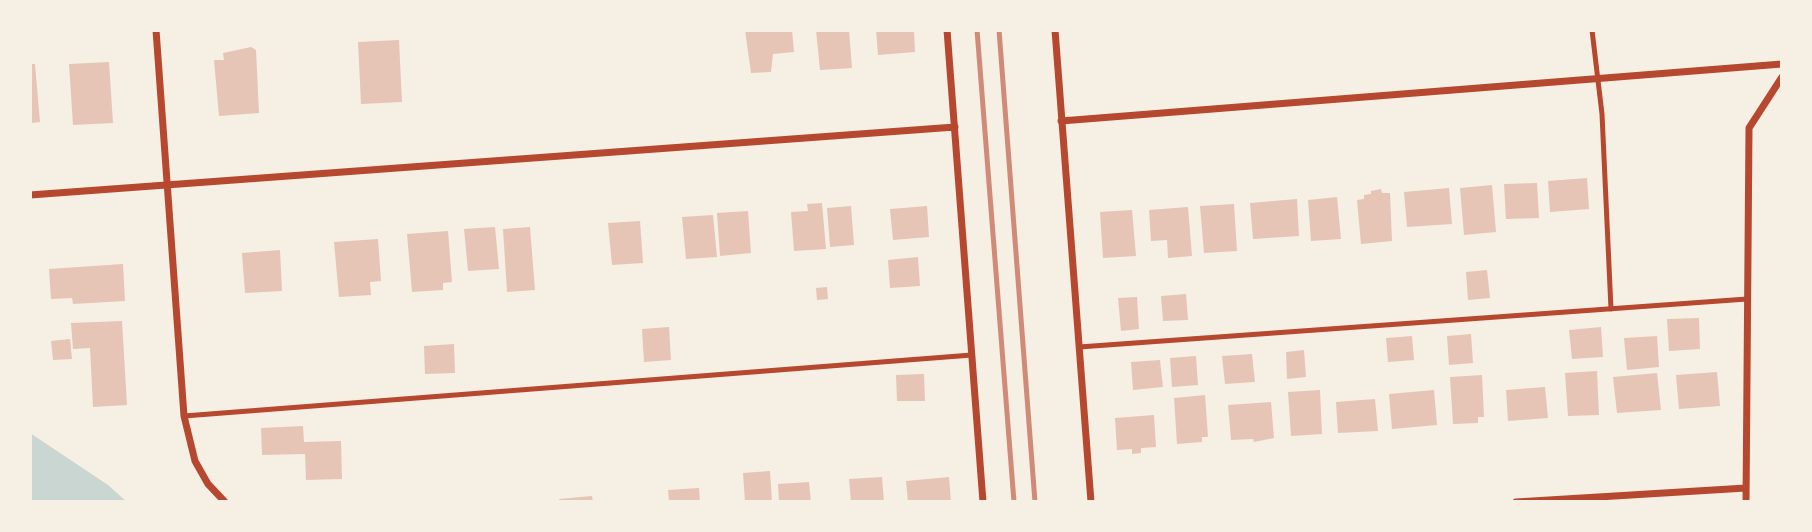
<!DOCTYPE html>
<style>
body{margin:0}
#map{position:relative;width:1812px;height:532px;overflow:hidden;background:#f6efe4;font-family:"Source Sans 3",sans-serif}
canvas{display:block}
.frame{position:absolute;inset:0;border:32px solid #f6efe4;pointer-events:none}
</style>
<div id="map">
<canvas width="1812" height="532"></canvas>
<div class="frame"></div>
</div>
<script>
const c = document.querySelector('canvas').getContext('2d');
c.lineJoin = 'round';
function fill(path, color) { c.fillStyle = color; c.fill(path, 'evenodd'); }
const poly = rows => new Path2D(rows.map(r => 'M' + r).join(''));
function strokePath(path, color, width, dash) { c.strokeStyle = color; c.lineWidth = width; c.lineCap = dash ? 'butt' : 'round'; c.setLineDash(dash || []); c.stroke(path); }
const water = poly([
 [30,433,108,485,127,502,30,502]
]);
const building = poly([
 [745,30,792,30,794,52,773,54,771,72,751,73],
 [816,30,849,30,852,68,820,70],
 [876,30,914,30,915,52,878,55],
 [399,40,402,102,361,104,358,42],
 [251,47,256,50,259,113,219,116,214,60,224,60,223,53],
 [109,62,113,123,73,125,69,64],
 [30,64,35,64,40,122,30,123],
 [1587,178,1589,209,1550,212,1548,181],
 [1537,183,1539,218,1506,219,1504,184],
 [1492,185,1496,232,1464,235,1460,188],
 [1449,188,1452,224,1407,227,1404,192],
 [1381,189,1382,193,1390,193,1392,241,1361,244,1357,200,1364,199,1364,195,1371,194,1371,191],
 [1337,197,1341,239,1311,241,1308,200],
 [1297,199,1299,236,1253,239,1250,203],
 [822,203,826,249,794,251,791,212,808,211,807,204],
 [1234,204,1237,251,1204,253,1200,206],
 [851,206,854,245,830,247,827,208],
 [927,206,929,237,893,240,890,209],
 [1188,207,1192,256,1168,258,1167,240,1151,241,1149,210],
 [1132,210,1136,256,1103,258,1100,212],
 [748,211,751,253,720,256,717,213],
 [713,215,717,257,686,259,682,217],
 [640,221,643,263,612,265,608,223],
 [495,227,499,269,468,271,464,229],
 [530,227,535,290,507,292,503,229],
 [448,231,452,282,443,283,443,290,412,292,407,234],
 [378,239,381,281,370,282,371,295,339,297,334,242],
 [280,250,282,291,245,293,242,253],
 [918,257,920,286,890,288,888,260],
 [123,264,125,301,73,304,72,298,51,299,49,269],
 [1487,270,1490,298,1468,300,1466,272],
 [827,287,828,299,817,300,816,288],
 [1186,294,1188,320,1163,321,1161,296],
 [1137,297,1139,329,1121,331,1118,298],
 [1699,318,1700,349,1669,351,1667,319],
 [122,321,127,405,93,407,90,348,73,349,71,323],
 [669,327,671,360,644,362,642,329],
 [1601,327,1603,357,1572,359,1569,330],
 [1471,334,1473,363,1449,365,1447,336],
 [1412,336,1414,360,1388,362,1386,338],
 [1657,336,1659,367,1627,370,1624,338],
 [70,339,72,359,53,360,51,341],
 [454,344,455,373,425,374,424,346],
 [1304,350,1306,377,1287,379,1286,352],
 [1252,354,1255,382,1225,384,1222,356],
 [1196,356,1198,385,1172,387,1170,358],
 [1160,360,1163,387,1133,390,1131,362],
 [1597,371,1599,415,1568,416,1565,373],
 [1717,372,1720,406,1679,409,1676,375],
 [1657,373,1661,410,1617,413,1613,377],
 [924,374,925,401,897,401,896,375],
 [1482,375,1484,417,1478,417,1478,423,1453,424,1450,377],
 [1545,387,1548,418,1508,421,1506,390],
 [1320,390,1322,434,1291,436,1288,392],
 [1434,390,1437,425,1392,429,1389,394],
 [1205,395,1208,437,1202,437,1202,442,1177,444,1174,398],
 [1375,399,1378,431,1338,433,1336,402],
 [1271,402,1274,438,1254,442,1253,439,1231,440,1228,405],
 [1154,415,1156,447,1141,448,1141,453,1132,454,1132,449,1117,450,1115,418],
 [303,426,304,442,341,441,342,479,306,480,305,454,262,455,261,428],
 [770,471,772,502,745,502,743,473],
 [882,477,884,502,851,502,849,479],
 [949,477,951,502,908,502,906,481],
 [809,482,811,502,779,502,778,484],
 [699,488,700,502,669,502,668,490],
 [592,496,593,502,560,502,559,499]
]);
const service = poly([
 [1592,30,1602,114,1611,309],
 [1079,347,1747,299],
 [184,416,972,355]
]);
const minor = poly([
 [156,30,184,416,195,461,208,484,225,502],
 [947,30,983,502],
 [1055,30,1091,502],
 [1061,121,1782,64],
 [30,195,955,127],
 [1516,502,1746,488],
 [1746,502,1749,128,1782,77]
]);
const rail = poly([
 [977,30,1014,502],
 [999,30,1035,502]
]);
fill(water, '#c9d6d2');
fill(building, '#e6c5b7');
strokePath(service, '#b5482f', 5);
strokePath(minor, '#b5482f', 7);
strokePath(rail, '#cf8b77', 5);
</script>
